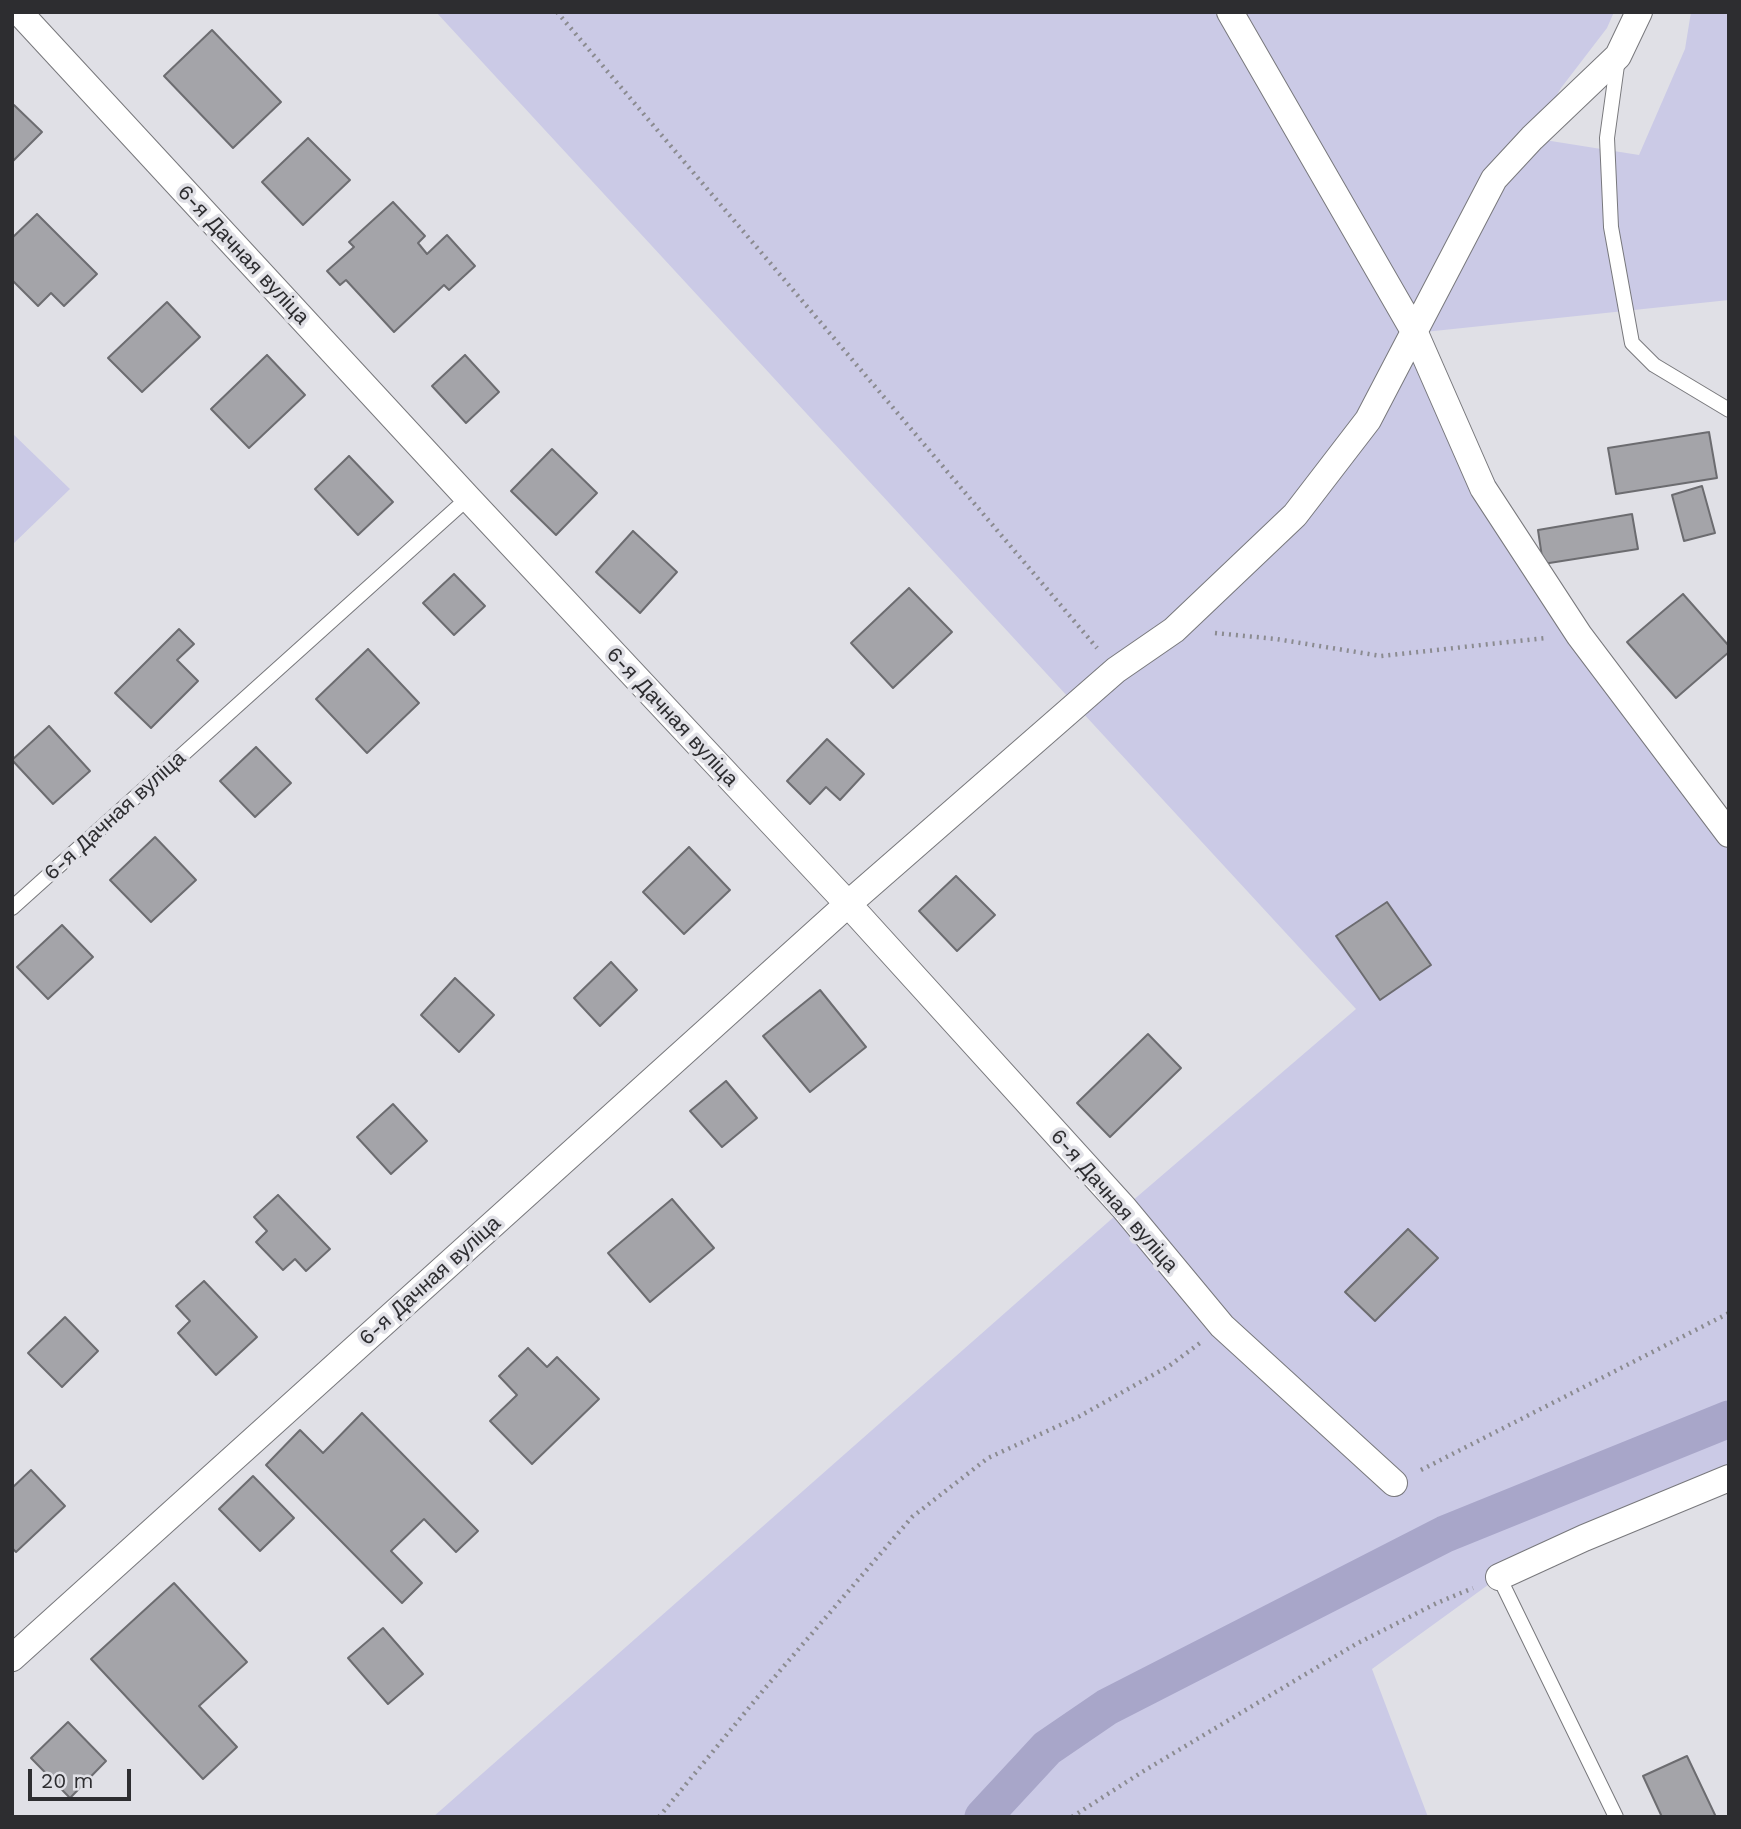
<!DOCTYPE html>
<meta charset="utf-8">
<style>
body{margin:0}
#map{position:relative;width:1741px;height:1829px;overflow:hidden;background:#e0e0e6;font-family:"Work Sans",sans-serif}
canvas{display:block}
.frame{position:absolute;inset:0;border:14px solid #2d2d30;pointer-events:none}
.scale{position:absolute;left:28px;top:1769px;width:103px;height:32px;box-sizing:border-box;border:4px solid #2d2d30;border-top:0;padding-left:9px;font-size:21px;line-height:24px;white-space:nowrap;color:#2d2d30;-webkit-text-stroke:5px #e0e0e6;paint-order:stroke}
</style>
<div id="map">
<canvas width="1741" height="1829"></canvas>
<div class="frame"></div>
<div class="scale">20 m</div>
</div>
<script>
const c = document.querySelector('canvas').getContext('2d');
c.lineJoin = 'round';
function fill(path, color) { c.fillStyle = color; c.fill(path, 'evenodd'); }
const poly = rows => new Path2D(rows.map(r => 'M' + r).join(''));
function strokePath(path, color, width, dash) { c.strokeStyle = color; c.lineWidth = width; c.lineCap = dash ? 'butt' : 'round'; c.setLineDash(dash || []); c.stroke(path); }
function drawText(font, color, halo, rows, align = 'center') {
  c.font = font + ' "Work Sans",sans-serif'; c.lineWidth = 7; c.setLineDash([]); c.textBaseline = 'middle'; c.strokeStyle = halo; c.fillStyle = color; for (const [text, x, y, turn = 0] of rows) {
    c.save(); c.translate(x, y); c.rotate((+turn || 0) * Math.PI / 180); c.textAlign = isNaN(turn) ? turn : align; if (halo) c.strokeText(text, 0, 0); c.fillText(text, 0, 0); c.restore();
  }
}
const green = poly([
 [436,12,1614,12,1607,28,1561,88,1532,138,1639,155,1685,49,1691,12,1729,12,1729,300,1415,333,1579,635,1729,825,1729,1478,1499,1577,1372,1669,1428,1817,433,1817,1124,1208,1356,1009],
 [12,433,70,489,12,545]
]);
const canal = poly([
 [983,1817,1047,1748,1107,1707,1445,1534,1729,1419]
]);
const building = poly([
 [212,30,281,102,233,148,164,76,212,30],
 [14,105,42,132,12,162,12,106,14,105],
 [308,138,350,180,303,225,262,182,308,138],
 [393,202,425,236,418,243,427,254,447,235,475,266,449,290,444,285,394,332,346,280,340,285,327,271,354,247,349,242,393,202],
 [37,214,97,274,64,306,51,293,38,306,12,280,12,238,37,214],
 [167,302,200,337,142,392,108,358,167,302],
 [267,355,305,395,249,448,211,409,267,355],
 [465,355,499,392,466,423,432,386,465,355],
 [1709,432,1717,478,1616,494,1608,448,1709,432],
 [552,449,597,493,556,535,511,491,552,449],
 [349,456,393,502,358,535,315,489,349,456],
 [1702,486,1715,533,1684,541,1672,495,1702,486],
 [1632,514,1638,549,1543,564,1538,530,1632,514],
 [633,531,677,572,640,613,596,572,633,531],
 [454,574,485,606,454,635,423,603,454,574],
 [909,588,952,632,893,688,851,643,909,588],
 [1683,594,1729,646,1729,652,1676,698,1627,642,1683,594],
 [179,629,194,644,177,660,198,681,151,728,115,693,179,629],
 [368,649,419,703,367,753,316,699,368,649],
 [49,726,90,771,53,804,12,760,49,726],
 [827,739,864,774,840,800,826,787,810,804,787,781,827,739],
 [256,747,291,783,255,817,220,781,256,747],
 [155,837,196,880,151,922,110,880,155,837],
 [689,847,730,890,684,934,643,892,689,847],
 [956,876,995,915,957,951,919,911,956,876],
 [1387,902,1431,965,1380,1000,1336,936,1387,902],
 [62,925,93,957,48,999,17,967,62,925],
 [611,962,637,990,600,1026,574,998,611,962],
 [455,978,494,1015,459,1052,421,1015,455,978],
 [820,990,866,1047,810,1092,763,1036,820,990],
 [1148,1034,1181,1068,1110,1137,1077,1103,1148,1034],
 [726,1081,757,1118,722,1147,690,1111,726,1081],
 [393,1104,427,1141,391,1174,357,1137,393,1104],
 [278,1195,330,1249,306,1271,295,1259,283,1270,256,1242,267,1231,254,1217,278,1195],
 [672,1199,714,1248,650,1302,608,1253,672,1199],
 [1408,1229,1438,1258,1375,1321,1345,1292,1408,1229],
 [204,1281,257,1337,216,1375,178,1333,190,1321,176,1306,204,1281],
 [65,1317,98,1351,62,1387,28,1353,65,1317],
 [528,1348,547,1367,557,1357,599,1399,532,1464,490,1421,517,1395,499,1376,528,1348],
 [362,1413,478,1531,456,1552,424,1519,391,1551,422,1583,402,1603,266,1465,300,1430,323,1453,362,1413],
 [31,1470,65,1506,16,1552,12,1548,12,1488,31,1470],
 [253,1476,294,1518,260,1551,219,1509,253,1476],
 [174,1583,247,1662,199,1706,237,1747,203,1779,91,1659,174,1583],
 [383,1628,423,1674,388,1704,348,1658,383,1628],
 [68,1722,106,1761,70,1798,31,1758,68,1722],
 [1687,1756,1716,1817,1662,1817,1643,1776,1687,1756]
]);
const path = poly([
 [557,12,1097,648],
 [1215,633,1276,639,1381,656,1546,638],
 [1421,1470,1729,1313],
 [659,1817,766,1687,912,1517,988,1458,1080,1416,1169,1366,1200,1343],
 [1072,1817,1142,1772,1356,1644,1437,1603,1473,1588]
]);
const service = poly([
 [1618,58,1607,138,1611,227,1632,343,1654,365,1729,410],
 [12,908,468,498],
 [1499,1577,1616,1817]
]);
const minor = poly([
 [19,12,468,498,848,904,1124,1208,1222,1326,1394,1483],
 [1230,12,1415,333,1483,488,1579,635,1729,834],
 [1499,1577,1584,1538,1729,1478],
 [12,1658,848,904,1116,670,1174,630,1295,515,1368,420,1494,179,1532,138,1618,56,1639,12]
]);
const streetNames = [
 ["6-я Дачная вуліца",243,255,47],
 ["6-я Дачная вуліца",672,717,47],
 ["6-я Дачная вуліца",115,816,-42],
 ["6-я Дачная вуліца",1114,1201,49],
 ["6-я Дачная вуліца",430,1281,-42]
];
fill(green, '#cbcae6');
strokePath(canal, '#a8a6c9', 37);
fill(building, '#a4a4a9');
strokePath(building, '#6c6c70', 2);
strokePath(service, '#78787c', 16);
strokePath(minor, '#78787c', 28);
strokePath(path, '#8b8b90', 4.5, [2, 5]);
strokePath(service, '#fff', 14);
strokePath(minor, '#fff', 26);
drawText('21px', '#2d2d30', '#e0e0e6', streetNames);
</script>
